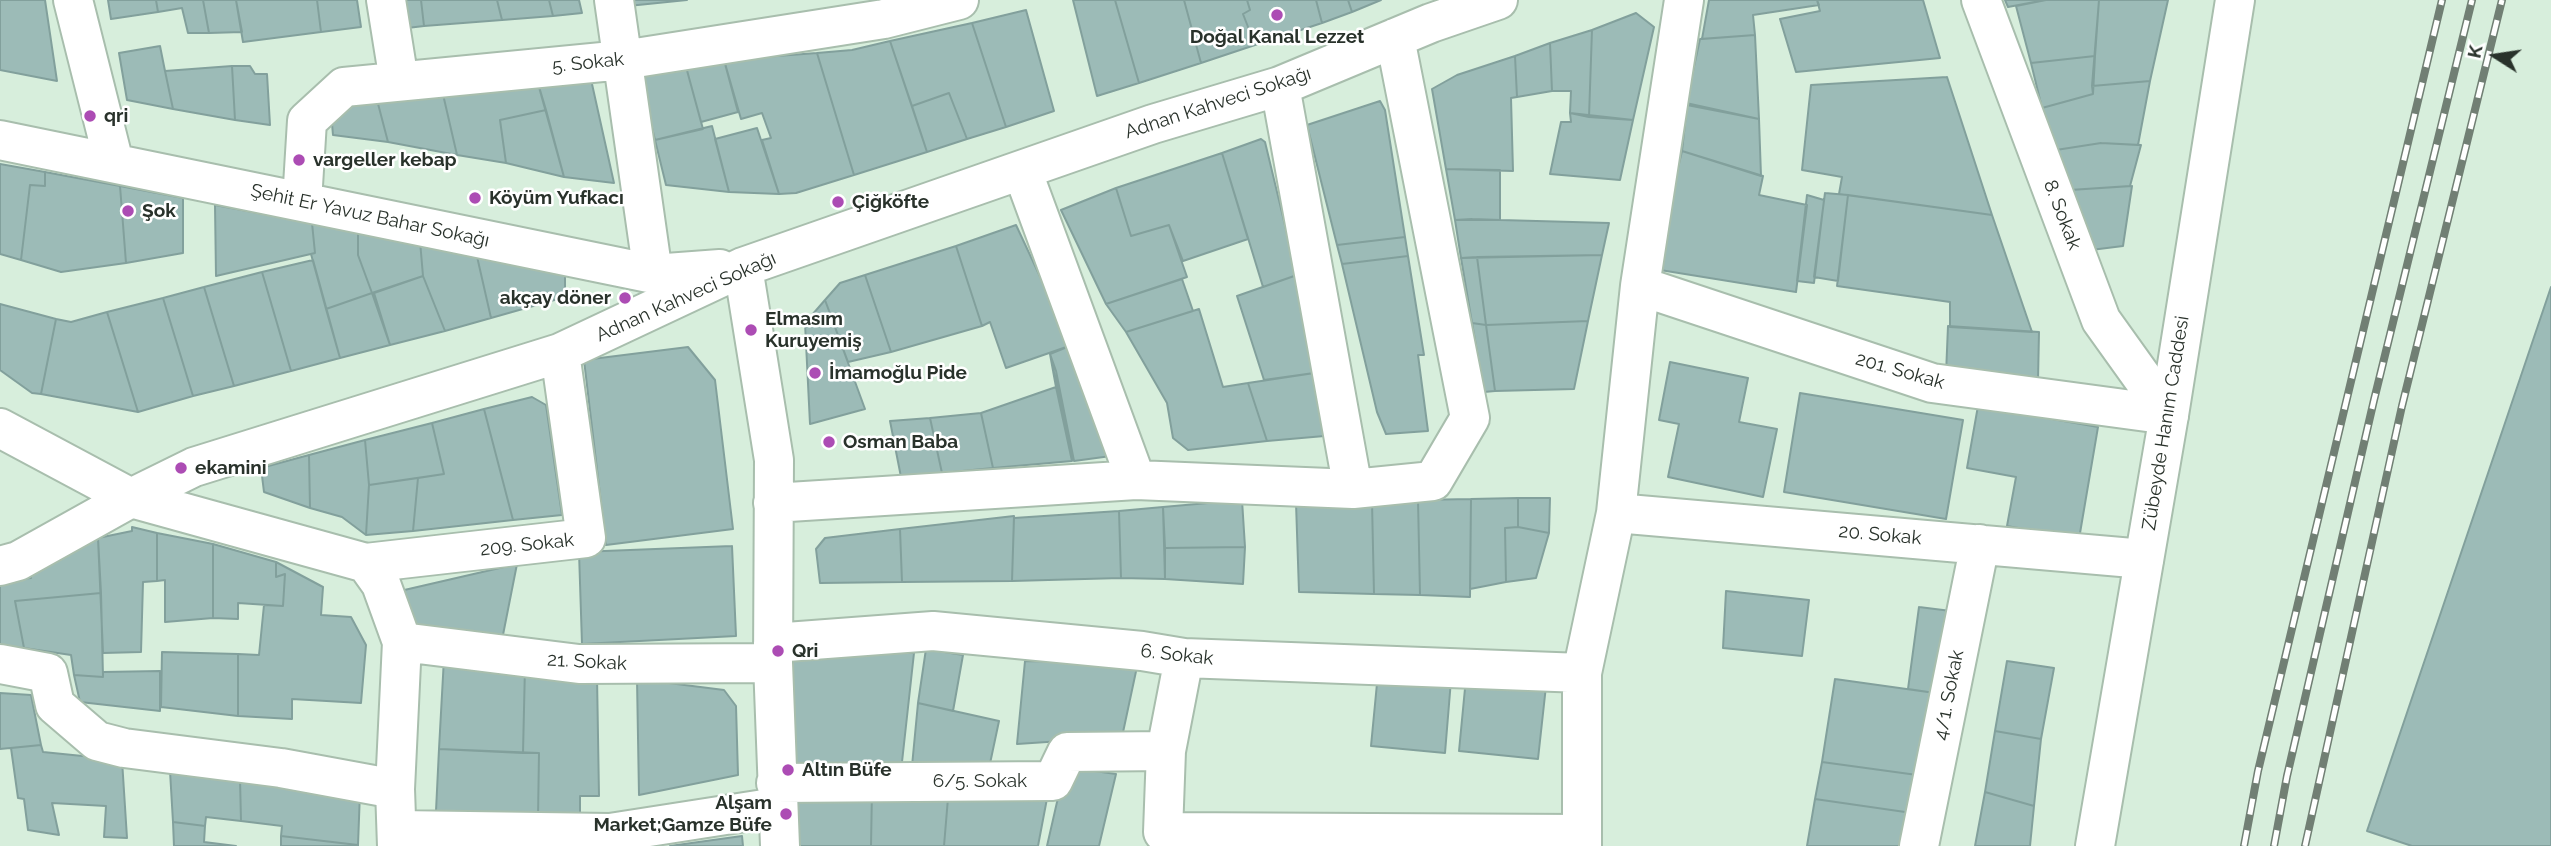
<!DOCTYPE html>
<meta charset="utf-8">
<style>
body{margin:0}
#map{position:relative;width:2551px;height:846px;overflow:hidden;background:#d7eedc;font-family:Raleway,sans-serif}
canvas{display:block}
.north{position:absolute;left:2460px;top:21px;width:70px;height:70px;-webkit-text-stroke:5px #fff;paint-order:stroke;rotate:282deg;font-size:19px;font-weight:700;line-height:28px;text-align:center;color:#29322b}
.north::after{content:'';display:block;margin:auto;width:24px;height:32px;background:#29322b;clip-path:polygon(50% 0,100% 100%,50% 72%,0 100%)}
</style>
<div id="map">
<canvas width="2551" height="846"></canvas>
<div class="north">K</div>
</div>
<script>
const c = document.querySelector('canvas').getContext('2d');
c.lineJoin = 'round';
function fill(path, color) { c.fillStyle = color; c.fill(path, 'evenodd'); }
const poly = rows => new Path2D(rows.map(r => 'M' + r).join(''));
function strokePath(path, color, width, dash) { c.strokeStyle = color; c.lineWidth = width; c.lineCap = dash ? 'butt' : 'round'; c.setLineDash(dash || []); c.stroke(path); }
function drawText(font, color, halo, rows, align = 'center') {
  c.font = font + ' Raleway,sans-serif'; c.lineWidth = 5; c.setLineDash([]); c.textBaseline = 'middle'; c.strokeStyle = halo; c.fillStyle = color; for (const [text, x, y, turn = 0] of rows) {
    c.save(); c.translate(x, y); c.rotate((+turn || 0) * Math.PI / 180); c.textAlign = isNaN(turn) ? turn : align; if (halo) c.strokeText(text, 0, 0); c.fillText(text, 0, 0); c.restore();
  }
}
const building = poly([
 [0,0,45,0,57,81,0,70,0,0],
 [108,0,156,0,158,12,111,19,108,0],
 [156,0,203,0,209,33,188,33,182,8,158,12,156,0],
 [203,0,236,0,242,32,209,33,203,0],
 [236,0,317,0,321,32,243,42,236,0],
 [317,0,357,0,361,27,321,32,317,0],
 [394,0,421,0,424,26,399,29,394,0],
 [421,0,497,0,502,20,424,26,421,0],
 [497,0,549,0,553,16,502,20,497,0],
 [549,0,579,0,582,13,553,16,549,0],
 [626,0,687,0,628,6,626,0],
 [1073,0,1115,0,1139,83,1097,96,1073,0],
 [1115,0,1184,0,1201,63,1139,83,1115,0],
 [1184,0,1247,0,1250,10,1243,14,1255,45,1201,63,1184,0],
 [1247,0,1316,0,1322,23,1255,45,1243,14,1250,10,1247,0],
 [1316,0,1348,0,1352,12,1322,23,1316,0],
 [1348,0,1381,0,1352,12,1348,0],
 [1709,0,1817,0,1819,5,1753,15,1755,35,1702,39,1709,0],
 [1817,0,1923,0,1940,58,1796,72,1780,19,1820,11,1817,0],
 [2005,0,2045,0,2008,7,2005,0],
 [2046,0,2099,0,2095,56,2031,63,2016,6,2046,0],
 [2099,0,2168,0,2150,81,2092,86,2099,0],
 [1026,10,1054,111,1006,127,972,23,1026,10],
 [1636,13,1654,27,1633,120,1589,117,1592,30,1636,13],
 [972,23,1006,127,967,139,949,93,912,106,890,41,972,23],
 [1592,30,1589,117,1570,113,1571,91,1552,91,1550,43,1592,30],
 [1755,35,1759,119,1686,103,1700,39,1755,35],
 [890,41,927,152,854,175,817,53,852,50,890,41],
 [1550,43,1552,91,1517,97,1515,56,1550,43],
 [160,46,165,71,173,109,127,100,119,53,160,46],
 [817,53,854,175,796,193,779,194,762,140,771,138,762,113,741,119,724,60,817,53],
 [1515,56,1517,97,1511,98,1513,171,1446,169,1432,89,1457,75,1515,56],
 [2095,56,2093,94,2042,108,2031,63,2095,56],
 [724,60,738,112,701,122,685,63,724,60],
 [685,63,703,129,655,140,637,67,685,63],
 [232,66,235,120,173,109,165,71,232,66],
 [232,66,250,66,255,74,267,74,270,125,235,120,232,66],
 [590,75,614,183,564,177,537,80,590,75],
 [1947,77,1992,215,1839,194,1842,177,1802,170,1811,85,1947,77],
 [537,80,546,110,500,120,506,163,457,155,442,90,537,80],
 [2150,81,2138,145,2101,143,2056,150,2042,108,2093,94,2092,86,2150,81],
 [442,90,457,155,388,142,376,96,442,90],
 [949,93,967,139,927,152,912,106,949,93],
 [376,96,388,142,333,135,330,101,376,96],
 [1380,101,1385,110,1405,237,1337,245,1307,125,1380,101],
 [1687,105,1759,119,1761,176,1682,151,1687,105],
 [546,110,564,177,506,163,500,120,546,110],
 [1570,113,1633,120,1620,180,1550,174,1561,122,1571,122,1570,113],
 [712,126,729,192,666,185,655,140,712,126],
 [757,128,779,194,729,192,715,139,757,128],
 [1261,139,1265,142,1297,275,1263,287,1222,153,1261,139],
 [2101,143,2141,145,2130,186,2070,190,2056,150,2101,143],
 [1682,151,1763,176,1759,195,1807,205,1796,292,1654,269,1682,151],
 [1222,153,1248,239,1183,261,1169,225,1131,236,1116,188,1222,153],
 [0,164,45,172,45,186,30,185,21,260,0,254,0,164],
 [1446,169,1500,170,1500,220,1455,220,1446,169],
 [45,172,120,186,126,263,61,272,21,260,30,185,45,186,45,172],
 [120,186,183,198,183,253,126,263,120,186],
 [2132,186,2123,246,2083,251,2070,190,2132,186],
 [1116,188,1131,236,1169,225,1187,277,1106,304,1061,210,1116,188],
 [1825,193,1848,195,1838,281,1814,277,1825,193],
 [1807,195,1824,200,1814,283,1797,281,1807,195],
 [1848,195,1992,215,2032,332,1950,327,1950,302,1837,286,1848,195],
 [215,205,312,223,315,253,216,276,215,205],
 [1472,219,1500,220,1609,223,1602,255,1461,258,1455,220,1472,219],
 [312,223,358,230,358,255,372,293,326,309,311,254,315,253,312,223],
 [1016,225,1072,345,1006,368,990,322,982,326,956,246,1016,225],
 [358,230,420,241,423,276,372,293,358,255,358,230],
 [1405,237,1408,256,1342,264,1337,245,1405,237],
 [420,241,476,252,491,318,445,331,423,276,420,241],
 [956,246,982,326,891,352,865,275,956,246],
 [476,252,565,269,565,297,491,318,476,252],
 [1602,255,1588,321,1486,325,1477,257,1602,255],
 [1408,256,1424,355,1418,355,1428,431,1386,434,1377,412,1342,264,1408,256],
 [1477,257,1486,325,1472,323,1461,258,1477,257],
 [313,260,340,358,291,371,262,272,313,260],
 [262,272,291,371,234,386,204,287,262,272],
 [865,275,891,352,848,362,825,300,840,283,865,275],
 [1297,275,1321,372,1264,380,1237,296,1297,275],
 [423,276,445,331,390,345,374,293,423,276],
 [1182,279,1193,311,1126,332,1106,304,1182,279],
 [204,287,234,386,193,396,163,298,204,287],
 [2551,287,2551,846,2412,846,2367,831,2551,287],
 [372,293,390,345,340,358,326,309,372,293],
 [163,298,193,396,138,412,107,312,163,298],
 [825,300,865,409,810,424,805,323,825,300],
 [0,304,56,319,41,394,32,393,0,370,0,304],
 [1199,309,1223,387,1248,383,1267,441,1188,450,1173,438,1167,403,1126,332,1199,309],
 [107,312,138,412,41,394,56,319,71,322,107,312],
 [1588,321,1574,389,1495,391,1486,325,1588,321],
 [1472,323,1486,325,1495,391,1484,392,1472,323],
 [1948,326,2039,332,2038,381,1946,374,1948,326],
 [1072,345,1111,456,1074,461,1050,354,1072,345],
 [688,347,715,380,733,529,606,545,584,360,688,347],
 [1050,354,1056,371,1074,461,1056,387,1050,354],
 [1670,362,1748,378,1739,422,1777,429,1763,497,1668,477,1679,424,1659,420,1670,362],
 [1321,372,1336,435,1267,441,1248,383,1321,372],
 [1056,387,1072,461,993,468,981,413,1056,387],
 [1800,393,1963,420,1946,519,1784,492,1800,393],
 [532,397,546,405,562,515,513,520,484,409,532,397],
 [1978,406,2098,427,2079,539,2007,526,2016,477,1967,468,1978,406],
 [484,409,513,520,413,531,418,478,444,474,432,423,484,409],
 [981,413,993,468,942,473,930,418,981,413],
 [930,418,942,473,901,477,890,421,930,418],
 [432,423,444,474,369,485,365,440,432,423],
 [365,440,369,485,366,535,342,517,310,508,309,455,365,440],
 [309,455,310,508,264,492,261,468,309,455],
 [418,478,413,531,366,535,369,485,418,478],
 [1518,498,1550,498,1549,533,1518,527,1518,498],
 [1518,498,1518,527,1505,528,1506,582,1470,589,1471,499,1518,498],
 [1471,499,1470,597,1420,595,1418,500,1471,499],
 [1242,500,1245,547,1165,548,1163,507,1242,500],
 [1418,500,1420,595,1374,594,1372,502,1418,500],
 [1372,502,1374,594,1299,592,1296,503,1372,502],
 [1163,507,1165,579,1121,578,1119,511,1163,507],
 [1119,511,1121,578,1012,581,1014,518,1119,511],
 [1014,516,1012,581,902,582,900,529,1014,516],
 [132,527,157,533,157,581,143,582,141,652,103,653,98,538,132,531,132,527],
 [1518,527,1549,533,1536,578,1506,582,1505,528,1518,527],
 [900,529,902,582,820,583,816,549,825,538,900,529],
 [157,533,213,544,213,618,165,622,165,580,157,581,157,533],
 [98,538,101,593,15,601,24,648,0,647,0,581,31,578,31,560,98,538],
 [213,544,276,562,276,577,285,574,283,606,238,603,238,619,213,618,213,544],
 [732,546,736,636,582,644,579,552,732,546],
 [1245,547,1243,584,1165,579,1165,548,1245,547],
 [276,562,323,587,321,615,351,617,366,645,361,703,292,699,292,719,238,716,238,654,259,655,264,605,283,606,285,574,276,577,276,562],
 [517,564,501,645,408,633,400,591,517,564],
 [1726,591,1809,600,1802,656,1723,648,1726,591],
 [101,593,103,677,74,675,71,655,24,648,15,601,101,593],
 [1919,607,1951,611,1935,693,1908,689,1919,607],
 [926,649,963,655,953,711,918,703,926,649],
 [792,651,914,653,902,762,792,769,792,651],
 [162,652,238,654,238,716,161,707,162,652],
 [444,658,525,666,523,753,439,749,444,658],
 [1025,661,1138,662,1122,737,1017,744,1025,661],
 [2007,661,2054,668,2041,739,1995,731,2007,661],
 [525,666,597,676,599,796,580,796,580,813,538,818,539,753,523,753,525,666],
 [160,671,160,711,80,702,74,675,103,677,103,672,160,671],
 [1378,673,1451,680,1445,753,1371,746,1378,673],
 [1466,678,1546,686,1538,759,1459,751,1466,678],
 [637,679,724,690,736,706,738,775,639,795,637,679],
 [1835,679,1935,693,1917,775,1822,762,1835,679],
 [0,693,31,695,41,745,0,749,0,693],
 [918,703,999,721,988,773,912,766,918,703],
 [1995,731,2041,739,2034,806,1985,792,1995,731],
 [41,745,43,752,122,760,127,838,104,837,106,806,52,803,59,835,28,830,24,799,18,798,11,748,41,745],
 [439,749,539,753,538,818,436,811,439,749],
 [1822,762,1917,775,1912,813,1815,799,1822,762],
 [1065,767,1116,774,1099,846,1047,846,1065,767],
 [170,771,240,779,241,821,206,817,205,826,173,822,170,771],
 [240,779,360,792,358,845,281,836,282,826,241,821,240,779],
 [949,786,944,846,871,846,872,789,949,786],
 [949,786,1049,788,1038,846,944,846,949,786],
 [872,789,871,846,791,846,789,793,872,789],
 [1985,792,2034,806,2030,846,1975,846,1985,792],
 [1815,799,1912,813,1907,846,1807,846,1815,799],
 [173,822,205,826,204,842,236,846,174,846,173,822],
 [281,836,358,845,358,846,281,846,281,836],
 [742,836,743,846,670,846,742,836]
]);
const street = poly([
 [73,0,114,163],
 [386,0,399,81],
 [614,0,653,274],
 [1981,0,2101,320,2169,415],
 [1280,86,1353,489],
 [0,140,653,274,720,269],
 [1022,170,1136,480],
 [302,202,307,121,344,87,623,60,884,19,959,0],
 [743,267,774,460,773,663,780,846],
 [1640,286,1932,383,2169,415],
 [0,428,131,498,366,563,381,584,402,642,395,789,397,846],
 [773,503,1136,480,1353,489,1433,481,1470,418,1395,38],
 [1616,513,2144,559],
 [366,563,586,538,560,353],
 [0,566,18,561,131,498,194,467,560,353,743,267,1153,124,1280,86,1431,23,1498,0],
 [402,642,579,664,773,663],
 [773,643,933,631,1142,651,1184,658,1582,673],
 [1184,658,1166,751,1163,832,1581,834],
 [0,664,48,673,55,705,97,741,124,748,281,768,395,789],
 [776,783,1053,781,1067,752,1166,751],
 [398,830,610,833,777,807],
 [1582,846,1582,673,1616,513,1640,286,1684,0],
 [1919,846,1980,544]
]);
const secondary = poly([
 [2095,846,2169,415,2235,0]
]);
const rail = poly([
 [2244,846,2258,771,2442,0],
 [2274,846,2287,776,2374,400,2472,0],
 [2305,846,2402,406,2502,0]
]);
const markers = [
 [1277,15,7,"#ac4cb4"],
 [90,116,7,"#ac4cb4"],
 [299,160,7,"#ac4cb4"],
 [475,198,7,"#ac4cb4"],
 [838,202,7,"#ac4cb4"],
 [128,211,7,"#ac4cb4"],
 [625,298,7,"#ac4cb4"],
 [751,330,7,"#ac4cb4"],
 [815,373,7,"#ac4cb4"],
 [829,442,7,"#ac4cb4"],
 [181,468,7,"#ac4cb4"],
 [778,651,7,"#ac4cb4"],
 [788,770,7,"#ac4cb4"],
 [786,814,7,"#ac4cb4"]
];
const poiNames = [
 ["Doğal Kanal Lezzet",1277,37,"center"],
 ["qri",104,116],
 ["vargeller kebap",313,160],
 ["Köyüm Yufkacı",489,198],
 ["Çiğköfte",852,202],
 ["Şok",142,211],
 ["akçay döner",611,298,"right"],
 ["Elmasım",765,319],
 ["Kuruyemiş",765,341],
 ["İmamoğlu Pide",829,373],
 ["Osman Baba",843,442],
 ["ekamini",195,468],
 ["Qri",792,651],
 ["Altın Büfe",802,770],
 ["Alşam",772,803,"right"],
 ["Market;Gamze Büfe",772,825,"right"]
];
const streetNames = [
 ["5. Sokak",588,63,-6],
 ["Adnan Kahveci Sokağı",1218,103,-18],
 ["8. Sokak",2062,215,69],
 ["Şehit Er Yavuz Bahar Sokağı",370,216,12],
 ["Adnan Kahveci Sokağı",686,297,-24],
 ["201. Sokak",1900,371,16],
 ["Zübeyde Hanım Caddesi",2166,423,-81],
 ["20. Sokak",1880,535,5],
 ["209. Sokak",527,545,-6],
 ["6. Sokak",1177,655,6],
 ["21. Sokak",587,662,3],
 ["4/1. Sokak",1949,695,-79],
 ["6/5. Sokak",980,781]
];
fill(building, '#9cbbb7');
strokePath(building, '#82a09c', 2);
strokePath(street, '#a8bead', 42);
strokePath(secondary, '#a8bead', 42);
strokePath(street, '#fff', 38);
strokePath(secondary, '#fff', 38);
strokePath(rail, '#717f74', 8);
strokePath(rail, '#fff', 5, [16]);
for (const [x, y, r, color] of markers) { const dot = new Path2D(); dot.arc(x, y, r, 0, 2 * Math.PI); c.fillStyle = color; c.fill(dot); strokePath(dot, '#fff', 2.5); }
drawText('bold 19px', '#29322b', '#fff', poiNames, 'left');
drawText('19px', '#29322b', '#fff', streetNames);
</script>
